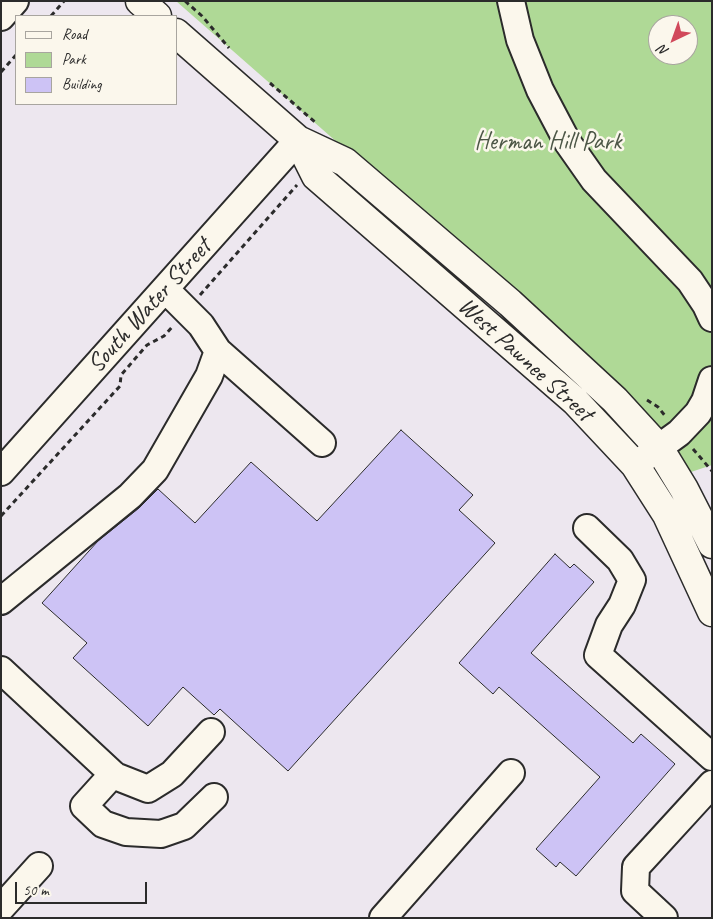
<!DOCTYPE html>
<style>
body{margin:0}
#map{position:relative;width:713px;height:919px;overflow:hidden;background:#ede7ef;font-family:Caveat,sans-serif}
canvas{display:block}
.frame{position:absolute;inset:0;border:2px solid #2b2b2b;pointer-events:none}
.legend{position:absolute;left:15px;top:15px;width:162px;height:90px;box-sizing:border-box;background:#fbf7ec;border:1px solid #a8a59f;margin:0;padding:6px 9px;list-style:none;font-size:15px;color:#2b2b2b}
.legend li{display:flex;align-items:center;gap:10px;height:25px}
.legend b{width:25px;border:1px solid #a8a59f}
.north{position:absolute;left:648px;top:15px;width:50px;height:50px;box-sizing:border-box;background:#fbf7ec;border:1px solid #a8a59f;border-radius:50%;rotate:222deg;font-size:14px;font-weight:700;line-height:20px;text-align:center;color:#2b2b2b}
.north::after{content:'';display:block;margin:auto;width:18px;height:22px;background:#d1495b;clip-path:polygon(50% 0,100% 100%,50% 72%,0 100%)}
.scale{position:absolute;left:15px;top:882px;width:132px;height:22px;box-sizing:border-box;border:2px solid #2b2b2b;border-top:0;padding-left:6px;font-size:15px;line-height:18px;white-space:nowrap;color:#2b2b2b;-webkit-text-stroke:4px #fbf7ec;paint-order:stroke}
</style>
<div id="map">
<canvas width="713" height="919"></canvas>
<div class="frame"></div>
<ul class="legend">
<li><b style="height:6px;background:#fbf7ec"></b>Road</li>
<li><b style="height:14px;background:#afd996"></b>Park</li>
<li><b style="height:14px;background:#cdc3f5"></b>Building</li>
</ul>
<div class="north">N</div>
<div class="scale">50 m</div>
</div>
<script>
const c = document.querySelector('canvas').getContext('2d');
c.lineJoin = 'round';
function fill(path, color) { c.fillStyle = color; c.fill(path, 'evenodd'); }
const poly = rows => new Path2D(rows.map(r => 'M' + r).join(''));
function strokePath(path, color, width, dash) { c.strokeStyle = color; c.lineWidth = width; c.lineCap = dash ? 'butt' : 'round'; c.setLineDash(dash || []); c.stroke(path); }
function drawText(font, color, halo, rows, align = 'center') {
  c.font = font + ' Caveat,sans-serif'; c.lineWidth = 5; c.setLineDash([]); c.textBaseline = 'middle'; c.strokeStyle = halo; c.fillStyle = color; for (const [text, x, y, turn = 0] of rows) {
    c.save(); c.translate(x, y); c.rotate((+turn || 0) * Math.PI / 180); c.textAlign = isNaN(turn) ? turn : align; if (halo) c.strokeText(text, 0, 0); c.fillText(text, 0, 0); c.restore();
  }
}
const green = poly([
 [176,1,712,1,712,465,688,473,566,343],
 [658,25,688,25,688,55,658,55]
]);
const building = poly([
 [401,430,473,495,459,510,495,543,288,771,220,709,214,715,183,687,148,726,73,658,87,643,42,603,98,541,139,508,158,489,195,523,251,462,317,521,401,430],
 [555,554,570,568,574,564,594,582,531,653,633,743,641,734,675,764,576,876,560,862,556,867,536,849,600,777,499,687,493,694,459,663,555,554]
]);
const path = poly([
 [185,1,202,16,229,48],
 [51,16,64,1],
 [1,72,16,55],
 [270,83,316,123],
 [200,295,297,185],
 [647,400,658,407,666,417],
 [693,449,712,471],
 [1,516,120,386,121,375,147,345,164,336,173,326]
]);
const minor = poly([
 [511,1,520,40,540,90,568,143,594,180,690,281,706,305,712,318],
 [1,17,15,1],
 [165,289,201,325,218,351,322,443],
 [635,465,679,433,698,413,705,401,712,380],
 [1,472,298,140],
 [587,528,620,560,632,580,622,605,609,625,598,655,712,757],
 [1,601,130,496,155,470,209,376,218,351],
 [1,670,115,776,148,789,172,774,211,732],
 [113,774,84,806,103,824,126,832,161,834,184,826,214,797],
 [1,908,39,866],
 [383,918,511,773],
 [664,918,635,891,636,867,712,784]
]);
const major = poly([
 [140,1,157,16],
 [176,33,298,140,345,162,510,303,615,400,659,448,684,489,712,544],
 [298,140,316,176,575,401,635,465,667,515,712,612]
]);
const parkNames = [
 ["Herman Hill Park",548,142]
];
const streetNames = [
 ["South Water Street",150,306,-48],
 ["West Pawnee Street",525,360,42]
];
fill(green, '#afd996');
fill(building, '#cdc3f5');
strokePath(building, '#2b2b2b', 1);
strokePath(minor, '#2b2b2b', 30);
strokePath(major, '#2b2b2b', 31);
strokePath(path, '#2b2b2b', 3, [5, 4]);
strokePath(minor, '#fbf7ec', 26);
strokePath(major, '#fbf7ec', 28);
drawText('25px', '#4c5646', '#fbf7ec', parkNames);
drawText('25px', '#2b2b2b', '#fbf7ec', streetNames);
</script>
